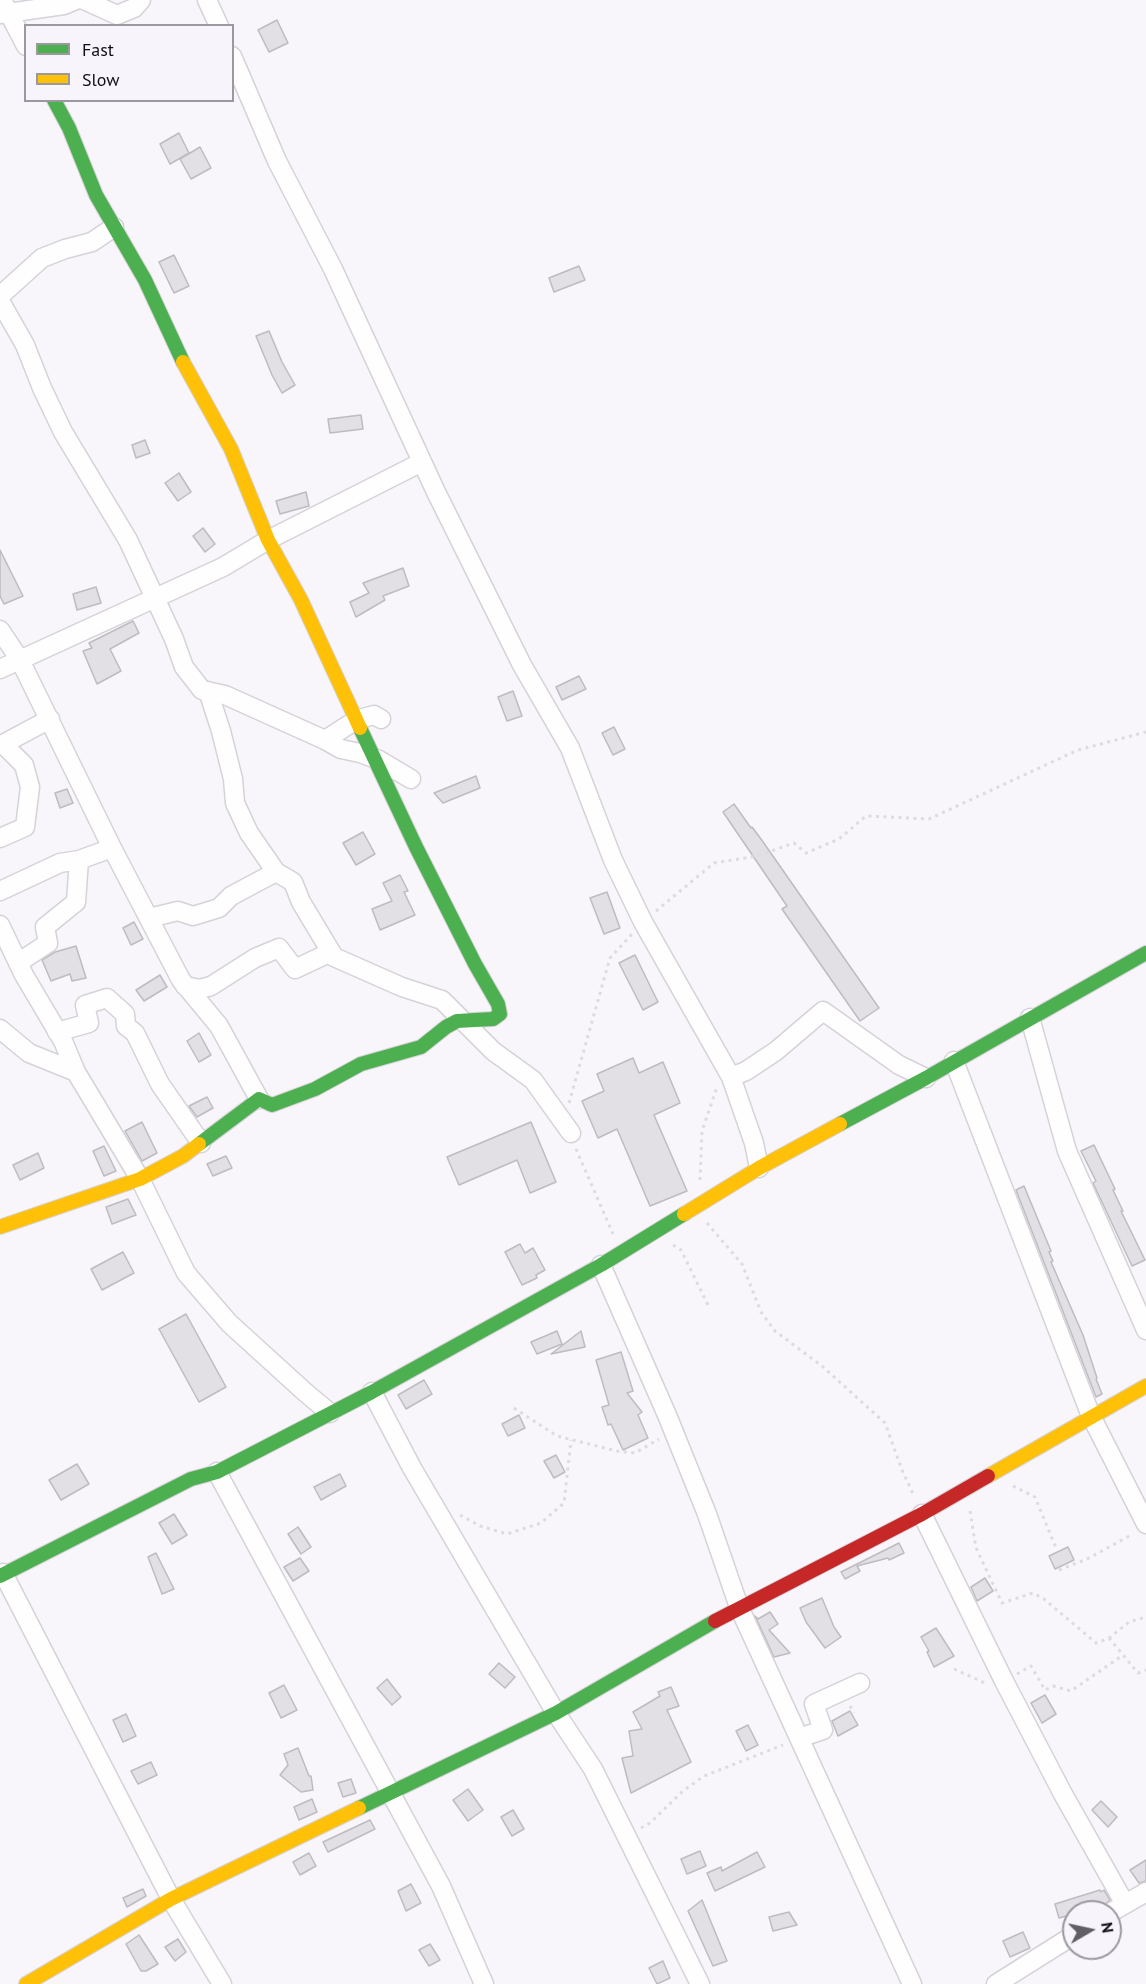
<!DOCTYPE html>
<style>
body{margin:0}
#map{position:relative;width:1146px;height:1984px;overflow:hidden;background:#f8f6fa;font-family:"PT Sans",sans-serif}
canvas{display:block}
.legend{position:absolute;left:24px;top:24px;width:210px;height:78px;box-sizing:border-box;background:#f8f4fc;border:2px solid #9c98a0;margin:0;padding:8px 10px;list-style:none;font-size:18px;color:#120e15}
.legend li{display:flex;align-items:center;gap:12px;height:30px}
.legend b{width:30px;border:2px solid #9c98a0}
.north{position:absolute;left:1062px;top:1900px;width:60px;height:60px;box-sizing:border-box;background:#f8f4fc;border:2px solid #9c98a0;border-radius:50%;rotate:81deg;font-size:16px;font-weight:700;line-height:24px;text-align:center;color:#120e15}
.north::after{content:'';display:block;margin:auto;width:21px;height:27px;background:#625f65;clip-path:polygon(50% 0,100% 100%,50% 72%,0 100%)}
</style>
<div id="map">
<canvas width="1146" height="1984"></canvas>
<ul class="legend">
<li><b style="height:8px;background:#4caf50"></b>Fast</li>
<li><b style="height:8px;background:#ffc107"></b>Slow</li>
</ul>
<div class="north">N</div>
</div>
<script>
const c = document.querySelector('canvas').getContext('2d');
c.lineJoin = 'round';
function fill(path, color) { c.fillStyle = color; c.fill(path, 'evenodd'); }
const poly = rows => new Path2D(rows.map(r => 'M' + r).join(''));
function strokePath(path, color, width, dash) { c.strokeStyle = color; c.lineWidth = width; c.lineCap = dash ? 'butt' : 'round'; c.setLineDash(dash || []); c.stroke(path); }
const building = poly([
 [277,20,288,43,269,52,258,30,277,20],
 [179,133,189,153,170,164,160,144,179,133],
 [200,147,211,168,191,179,180,159,200,147],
 [174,255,189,286,174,293,159,262,174,255],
 [579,266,585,280,554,292,549,278,579,266],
 [269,331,282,362,295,385,282,393,272,375,256,336,269,331],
 [361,415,363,429,330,433,328,419,361,415],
 [145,440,150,453,136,458,132,445,145,440],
 [179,473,191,492,178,501,165,483,179,473],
 [306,492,309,506,280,514,276,501,306,492],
 [203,528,215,544,205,552,193,536,203,528],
 [0,550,23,596,4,604,0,596,0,550],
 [403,568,409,586,383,596,385,600,356,617,350,602,369,593,363,583,403,568],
 [96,587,101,603,77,610,73,594,96,587],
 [133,621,139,633,110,649,121,671,97,684,83,651,92,648,89,643,133,621],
 [579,676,586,689,562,700,556,687,579,676],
 [513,691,522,716,507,721,498,697,513,691],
 [614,727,625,749,613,755,602,733,614,727],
 [476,776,480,788,443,803,434,793,476,776],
 [67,789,73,803,60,808,55,793,67,789],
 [734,804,751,828,752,827,761,839,879,1008,860,1021,782,909,787,906,723,812,734,804],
 [363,832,375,854,356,865,343,843,363,832],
 [400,875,408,891,404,892,415,915,380,930,372,909,392,901,383,883,400,875],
 [607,892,620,928,604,934,590,898,607,892],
 [134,922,143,939,131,945,123,928,134,922],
 [76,946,86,978,72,981,70,974,51,981,42,960,55,952,76,946],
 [635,955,658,1002,643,1010,619,963,635,955],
 [160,975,167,987,144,1001,136,990,160,975],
 [199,1033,211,1055,199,1062,187,1041,199,1033],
 [633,1058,639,1073,663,1062,680,1103,654,1115,687,1191,650,1206,617,1129,598,1138,582,1101,604,1091,597,1074,633,1058],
 [207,1097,213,1108,197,1117,189,1106,207,1097],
 [142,1122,157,1153,142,1161,125,1131,142,1122],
 [531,1122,556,1182,530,1193,517,1160,459,1185,447,1157,531,1122],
 [1094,1145,1115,1189,1113,1190,1123,1211,1121,1211,1145,1260,1132,1266,1093,1183,1096,1181,1081,1151,1094,1145],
 [104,1146,116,1171,104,1176,93,1151,104,1146],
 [38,1153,44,1168,20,1180,13,1165,38,1153],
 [226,1156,232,1168,213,1176,207,1164,226,1156],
 [1024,1186,1051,1251,1049,1252,1053,1261,1051,1262,1083,1335,1097,1378,1096,1379,1102,1394,1096,1397,1016,1190,1024,1186],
 [128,1199,136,1215,112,1224,106,1207,128,1199],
 [520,1244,525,1253,533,1248,545,1270,536,1275,537,1278,522,1285,505,1252,520,1244],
 [123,1252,134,1273,102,1290,91,1269,123,1252],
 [186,1314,226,1387,199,1402,159,1329,186,1314],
 [557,1331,562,1344,537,1354,531,1342,557,1331],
 [581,1331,585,1347,551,1354,581,1331],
 [621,1352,633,1391,627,1393,642,1412,638,1415,648,1438,623,1450,611,1424,608,1425,602,1407,609,1405,596,1360,621,1352],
 [424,1380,432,1394,406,1409,398,1395,424,1380],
 [519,1415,525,1428,508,1436,502,1424,519,1415],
 [556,1455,565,1472,554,1478,544,1461,556,1455],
 [77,1464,89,1484,61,1500,49,1480,77,1464],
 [340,1474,346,1486,321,1500,314,1487,340,1474],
 [174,1514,187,1535,172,1544,159,1523,174,1514],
 [298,1527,311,1547,301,1554,288,1534,298,1527],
 [899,1543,904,1553,889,1560,888,1558,857,1566,860,1571,845,1579,841,1572,899,1543],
 [1068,1547,1074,1560,1055,1569,1049,1556,1068,1547],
 [156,1553,174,1589,162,1594,148,1557,156,1553],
 [300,1558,309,1571,293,1581,284,1567,300,1558],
 [985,1578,993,1591,977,1601,971,1587,985,1578],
 [822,1598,834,1627,841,1637,825,1648,806,1622,800,1608,822,1598],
 [770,1612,778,1624,769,1630,790,1653,774,1657,755,1616,758,1619,770,1612],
 [936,1628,954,1656,934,1667,927,1652,929,1651,921,1637,936,1628],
 [499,1663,515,1677,505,1688,489,1674,499,1663],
 [387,1679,401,1697,392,1705,377,1688,387,1679],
 [284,1685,297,1710,281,1718,269,1693,284,1685],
 [671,1687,679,1706,667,1710,691,1762,631,1793,622,1758,633,1756,629,1731,642,1729,633,1712,660,1696,658,1692,671,1687],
 [1045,1695,1056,1714,1042,1723,1031,1703,1045,1695],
 [850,1711,858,1725,838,1736,832,1721,850,1711],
 [126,1714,136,1736,123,1742,113,1720,126,1714],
 [748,1725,758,1745,746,1751,736,1731,748,1725],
 [298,1748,309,1776,311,1776,313,1790,301,1792,280,1775,288,1765,284,1754,298,1748],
 [151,1762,157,1775,138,1784,131,1771,151,1762],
 [351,1779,356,1793,343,1797,338,1783,351,1779],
 [468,1789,483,1810,468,1821,453,1800,468,1789],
 [312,1799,317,1812,299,1820,294,1807,312,1799],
 [1101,1801,1117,1817,1108,1827,1092,1810,1101,1801],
 [513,1810,524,1829,512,1836,501,1817,513,1810],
 [370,1820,375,1829,328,1852,323,1842,370,1820],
 [700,1851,706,1866,687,1874,681,1859,700,1851],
 [757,1852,765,1867,715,1891,707,1873,721,1867,722,1871,757,1852],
 [309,1853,316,1866,300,1875,293,1862,309,1853],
 [1146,1860,1146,1881,1139,1883,1130,1870,1146,1860],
 [411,1884,421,1903,406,1911,398,1891,411,1884],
 [143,1889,146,1896,127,1907,123,1898,143,1889],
 [1100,1890,1101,1892,1104,1890,1110,1900,1100,1909,1098,1906,1074,1912,1074,1914,1059,1918,1055,1904,1100,1890],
 [702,1900,727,1961,713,1966,688,1911,702,1900],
 [789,1912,797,1925,773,1931,769,1917,789,1912],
 [1023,1932,1030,1948,1010,1957,1003,1941,1023,1932],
 [139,1935,158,1964,146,1971,141,1971,126,1944,139,1935],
 [178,1939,186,1952,175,1961,165,1947,178,1939],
 [430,1944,440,1960,429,1966,419,1950,430,1944],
 [663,1961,670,1978,657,1984,649,1968,663,1961]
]);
const path = poly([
 [656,911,714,863,757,856,794,843,806,853,839,839,866,816,929,819,1078,750,1146,732],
 [569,1103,610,958,632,934],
 [576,1149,613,1234],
 [700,1180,702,1131,717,1087],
 [707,1223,742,1264,761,1312,775,1331,822,1366,885,1423,902,1470,914,1496],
 [673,1245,681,1250,709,1307],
 [514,1408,557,1436,617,1451,635,1453,659,1439],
 [1013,1486,1035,1497,1056,1548],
 [970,1511,976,1548,1002,1603,1033,1593,1044,1599,1096,1643,1109,1638,1129,1622,1146,1617],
 [460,1515,480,1526,507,1534,541,1523,564,1503,571,1440],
 [1059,1570,1087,1559,1133,1534],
 [1109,1638,1138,1673,1146,1670],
 [954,1669,985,1683],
 [1017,1674,1031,1666,1045,1690,1053,1686,1071,1691,1123,1655],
 [850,1706,854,1713],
 [641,1828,650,1823,683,1791,704,1776,783,1745]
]);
const street = poly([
 [2,0,26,46],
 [84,0,117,15,134,8,141,0],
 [207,0,219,26],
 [0,14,64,5,76,0],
 [232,56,277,161,333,269,436,492,522,665,570,748,613,860,643,922,731,1077,754,1143,759,1168],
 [0,296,42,258,65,249,92,242,114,227],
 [0,301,25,345,42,388,63,432,128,540,174,639,184,667,202,690,225,695,325,740,356,720,374,715,381,719],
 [0,630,20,660,112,848,181,980,219,1026,259,1099],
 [0,669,223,567,268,540,422,462],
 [208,691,221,731,233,779,235,803,249,833,276,872,293,882,301,902,334,957,402,987,442,1000,493,1051,533,1080,571,1133],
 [325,740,341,749,360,753,379,760,411,779],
 [0,838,25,827,30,787,24,765,3,744,50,719],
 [0,891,60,863,79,860,112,848],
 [149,918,178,911,193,916,219,908,231,896,276,872],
 [0,925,24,975,63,1041,76,1072,140,1179,186,1273,229,1323,306,1393,330,1413],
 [18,963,48,943,45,927,76,902,79,860],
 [185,986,200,989,211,986,255,958,279,948,295,969,331,952],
 [1030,1018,1067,1151,1146,1330],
 [0,1029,29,1053,76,1072],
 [57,1032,89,1023,85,1005,107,998,125,1014,126,1026,135,1033,160,1084,201,1143],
 [954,1061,1091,1416,1146,1524],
 [731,1077,746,1071,776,1051,823,1011,899,1065,926,1078],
 [601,1265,667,1415,707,1514,739,1607,912,1984],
 [372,1392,412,1468,556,1713,593,1769,700,1984],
 [217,1472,441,1886,484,1984],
 [922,1514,1004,1681,1063,1794,1125,1904],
 [3,1573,171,1899,222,1984],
 [799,1738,823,1730,814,1704,860,1683],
 [1110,1913,1146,1892],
 [996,1984,1074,1935]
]);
const fast = poly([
 [54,100,69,128,96,195,145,280,183,362],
 [840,1124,926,1078,1146,953],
 [199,1144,259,1099,272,1105,315,1089,361,1064,421,1047,446,1027,457,1021,493,1019,500,1014,498,1004,475,964,416,847,360,728],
 [0,1576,191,1479,217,1472,372,1392,601,1265,684,1214],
 [359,1808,556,1713,715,1621]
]);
const slow = poly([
 [183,362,231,449,268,540,301,600,360,728],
 [684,1214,759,1168,840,1124],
 [0,1227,140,1179,183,1156,199,1144],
 [988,1476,1146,1386],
 [26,1984,171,1899,359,1808]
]);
const jam = poly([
 [715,1621,922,1514,988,1476]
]);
fill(building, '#e2dfe5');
strokePath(building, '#bebbc1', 1.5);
strokePath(street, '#d5d2d8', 21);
strokePath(fast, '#d5d2d8', 16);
strokePath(slow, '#d5d2d8', 16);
strokePath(jam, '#d5d2d8', 16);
strokePath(path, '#dcdbdd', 3, [3, 4.5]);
strokePath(street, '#fefefe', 18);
strokePath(fast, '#4caf50', 14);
strokePath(slow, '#ffc107', 14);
strokePath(jam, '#c62828', 14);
</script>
